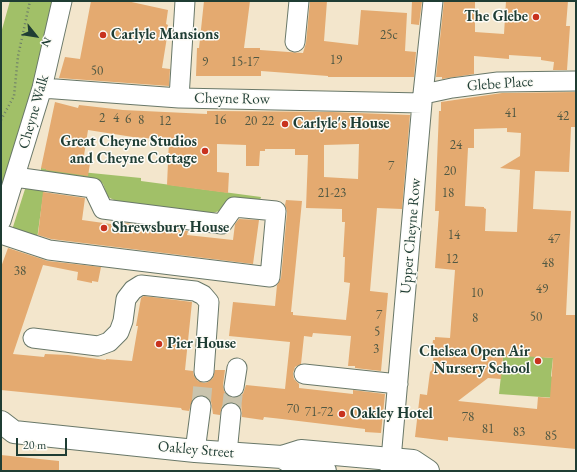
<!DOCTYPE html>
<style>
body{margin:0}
#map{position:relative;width:577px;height:472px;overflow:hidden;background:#f3e6cc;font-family:"EB Garamond",serif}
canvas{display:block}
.frame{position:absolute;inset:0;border:2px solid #1f3d34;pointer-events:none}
.north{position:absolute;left:16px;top:16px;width:40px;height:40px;-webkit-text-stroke:3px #fdfcf7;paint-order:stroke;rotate:120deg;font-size:11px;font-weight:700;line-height:16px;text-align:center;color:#1f3d34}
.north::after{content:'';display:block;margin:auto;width:14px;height:18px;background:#1f3d34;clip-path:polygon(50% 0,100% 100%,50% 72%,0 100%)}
.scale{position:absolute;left:16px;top:438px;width:51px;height:18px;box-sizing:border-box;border:2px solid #1f3d34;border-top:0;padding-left:5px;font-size:12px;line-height:14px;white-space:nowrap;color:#1f3d34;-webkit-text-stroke:3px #fdfcf7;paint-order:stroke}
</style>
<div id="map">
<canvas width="577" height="472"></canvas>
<div class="frame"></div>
<div class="north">N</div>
<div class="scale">20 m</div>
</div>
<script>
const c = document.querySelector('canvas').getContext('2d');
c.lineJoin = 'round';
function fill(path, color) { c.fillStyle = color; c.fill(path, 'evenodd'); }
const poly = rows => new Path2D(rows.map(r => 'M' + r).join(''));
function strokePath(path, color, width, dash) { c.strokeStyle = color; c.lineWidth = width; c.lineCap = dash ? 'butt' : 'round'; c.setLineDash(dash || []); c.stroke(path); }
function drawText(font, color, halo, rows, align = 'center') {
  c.font = font + ' "EB Garamond",serif'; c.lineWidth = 3; c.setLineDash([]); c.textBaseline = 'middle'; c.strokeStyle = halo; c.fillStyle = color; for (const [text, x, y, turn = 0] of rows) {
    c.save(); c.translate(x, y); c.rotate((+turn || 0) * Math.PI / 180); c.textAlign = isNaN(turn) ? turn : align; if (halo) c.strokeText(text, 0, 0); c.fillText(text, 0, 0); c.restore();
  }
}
const green = poly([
 [10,1,56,1,32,103,1,199,1,33],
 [41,168,141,178,141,181,261,197,259,203,224,206,219,211,213,213,116,201,108,197,103,184,98,179,41,172],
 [26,186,44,189,37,239,12,230],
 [521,353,542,353,542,357,553,358,551,376,570,399,499,394,503,357,521,358]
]);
const building = poly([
 [91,1,127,1,168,10,166,24,168,25,165,36,167,37,162,68,170,69,169,86,59,78,65,57,80,59],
 [204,1,250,1,244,48,260,48,260,50,303,53,306,43,310,1,327,1,324,41,358,45,361,10,407,13,405,51,416,52,414,77,328,77,328,76,261,71,261,76,196,76,197,48,199,48],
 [412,1,422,1,419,25,411,24],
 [444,1,475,1,475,32,504,34,506,1,568,1,566,26,570,26,567,70,553,70,554,62,541,60,541,57,509,55,509,59,474,56,474,74,442,79,442,77,436,77],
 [576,92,576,127,571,127,569,172,535,171,533,209,571,211,566,315,576,315,576,449,448,437,448,441,415,437,420,394,427,395,430,372,432,370,434,350,432,348,433,340,435,340,435,337,450,338,455,270,435,268,439,211,435,211,439,111,441,111,441,102,502,93],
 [507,128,507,132,521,133,520,156,500,168,520,170,517,232,485,231,486,209,484,208,484,207,465,206,468,148,474,148,474,129],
 [521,356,553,358,550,398,538,397,537,409,458,401,488,378,501,379,503,357,521,358],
 [55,102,78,108,79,105,123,110,207,114,207,111,215,111,332,112,410,115,402,209,377,208,370,291,388,293,381,371,355,368,355,366,348,366,351,336,313,333,312,337,304,336,301,364,295,367,293,373,294,379,299,384,299,388,353,394,353,390,385,394,381,433,365,432,365,429,282,419,264,417,263,420,242,417,241,403,238,405,232,402,227,403,222,406,220,415,213,414,211,401,207,397,202,395,197,396,193,399,189,411,182,410,181,408,1,390,1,267,8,248,48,261,101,267,98,282,92,281,92,283,77,280,78,272,43,265,13,354,44,357,45,354,68,355,106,360,106,359,132,361,138,326,136,326,141,298,144,296,192,302,185,370,193,371,194,376,198,381,204,383,208,382,213,378,215,370,225,370,223,385,224,391,227,396,233,398,238,397,243,394,246,385,285,389,290,342,229,336,233,302,275,306,277,285,281,278,287,212,285,205,286,200,302,201,291,312,293,312,293,315,346,320,350,283,344,282,345,257,343,257,345,222,342,222,342,209,306,208,308,155,295,155,295,149,265,149,265,151,260,151,259,166,246,166,246,145,217,144,217,172,229,173,228,193,167,185,169,140,133,137,88,130,83,162,90,163,88,176,46,170,46,169,41,168],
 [359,144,358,179,324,177,324,145],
 [43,192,85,198,82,220,125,226,125,223,188,231,187,235,233,240,235,224,239,219,259,220,253,264,51,239,38,235],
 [1,455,59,461,59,471,1,471]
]);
const minorTunnel = poly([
 [201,406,204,372],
 [231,413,234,387]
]);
const path = poly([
 [1,120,14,96,18,56,30,1]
]);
const minor = poly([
 [295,42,299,1],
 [42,88,179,98,422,103],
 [424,94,452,88,498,82,576,81],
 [179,98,185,1],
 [1,221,42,88,62,1],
 [1,234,49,250,270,277,276,211,234,207,222,224,103,209,93,188,15,177],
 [33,338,98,346,109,342,119,332,123,321,126,299,133,290,141,285,195,291,203,295,209,302,204,372],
 [304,374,398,384],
 [234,387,237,368],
 [195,451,201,406],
 [227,453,231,413],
 [390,471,422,103,433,1]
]);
const major = poly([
 [1,422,14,432,195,451,282,457,301,451,413,461,428,471],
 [282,457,300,468,325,471]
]);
const markers = [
 [536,17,4,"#c8321e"],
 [103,35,4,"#c8321e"],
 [285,124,4,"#c8321e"],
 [205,151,4,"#c8321e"],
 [104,228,4,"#c8321e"],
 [159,344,4,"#c8321e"],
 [538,361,4,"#c8321e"],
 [342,414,4,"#c8321e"]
];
const numberNames = [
 ["25c",389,35],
 ["19",336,60],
 ["9",205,62],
 ["15-17",245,62],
 ["50",97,71],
 ["41",511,113],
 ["42",563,116],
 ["2",102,118],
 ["4",116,118],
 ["6",128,119],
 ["8",141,120],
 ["16",220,120],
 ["12",165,121],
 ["20",251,121],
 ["22",268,121],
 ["24",456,145],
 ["7",391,166],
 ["20",450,171],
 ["21-23",332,193],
 ["18",448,193],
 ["14",454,235],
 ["47",554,239],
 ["12",452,259],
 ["48",548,263],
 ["38",20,271],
 ["49",542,289],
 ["10",477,293],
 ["7",379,315],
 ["50",536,317],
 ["8",475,318],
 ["5",377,332],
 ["3",376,349],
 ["70",293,409],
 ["71-72",319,412],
 ["78",468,417],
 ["81",488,429],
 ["83",519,432],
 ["85",551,436]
];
const poiNames = [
 ["The Glebe",528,17,"right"],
 ["Carlyle Mansions",111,35],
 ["Carlyle's House",293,124],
 ["Great Cheyne Studios",197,142,"right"],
 ["and Cheyne Cottage",197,159,"right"],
 ["Shrewsbury House",112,228],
 ["Pier House",167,344],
 ["Chelsea Open Air",530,352,"right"],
 ["Nursery School",530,369,"right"],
 ["Oakley Hotel",350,414]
];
const streetNames = [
 ["Glebe Place",500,84,-4],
 ["Cheyne Row",232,99,1],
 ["Cheyne Walk",34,112,-74],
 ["Upper Cheyne Row",411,236,-85],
 ["Oakley Street",196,450,5]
];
fill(green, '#a1c068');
fill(building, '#e4aa70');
strokePath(minorTunnel, '#c9c4ae', 19, [19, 10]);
strokePath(minor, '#697869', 21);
strokePath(major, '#697869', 24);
strokePath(path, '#697869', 2.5, [1, 3]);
strokePath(minor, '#fff', 19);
strokePath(major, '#fff', 22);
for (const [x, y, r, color] of markers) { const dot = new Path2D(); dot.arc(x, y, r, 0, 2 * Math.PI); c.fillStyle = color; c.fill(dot); strokePath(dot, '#fdfcf7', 1.5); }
drawText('13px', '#505843', null, numberNames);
drawText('bold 15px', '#1f3d34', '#fdfcf7', poiNames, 'left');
drawText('15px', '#1f3d34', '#fdfcf7', streetNames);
</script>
